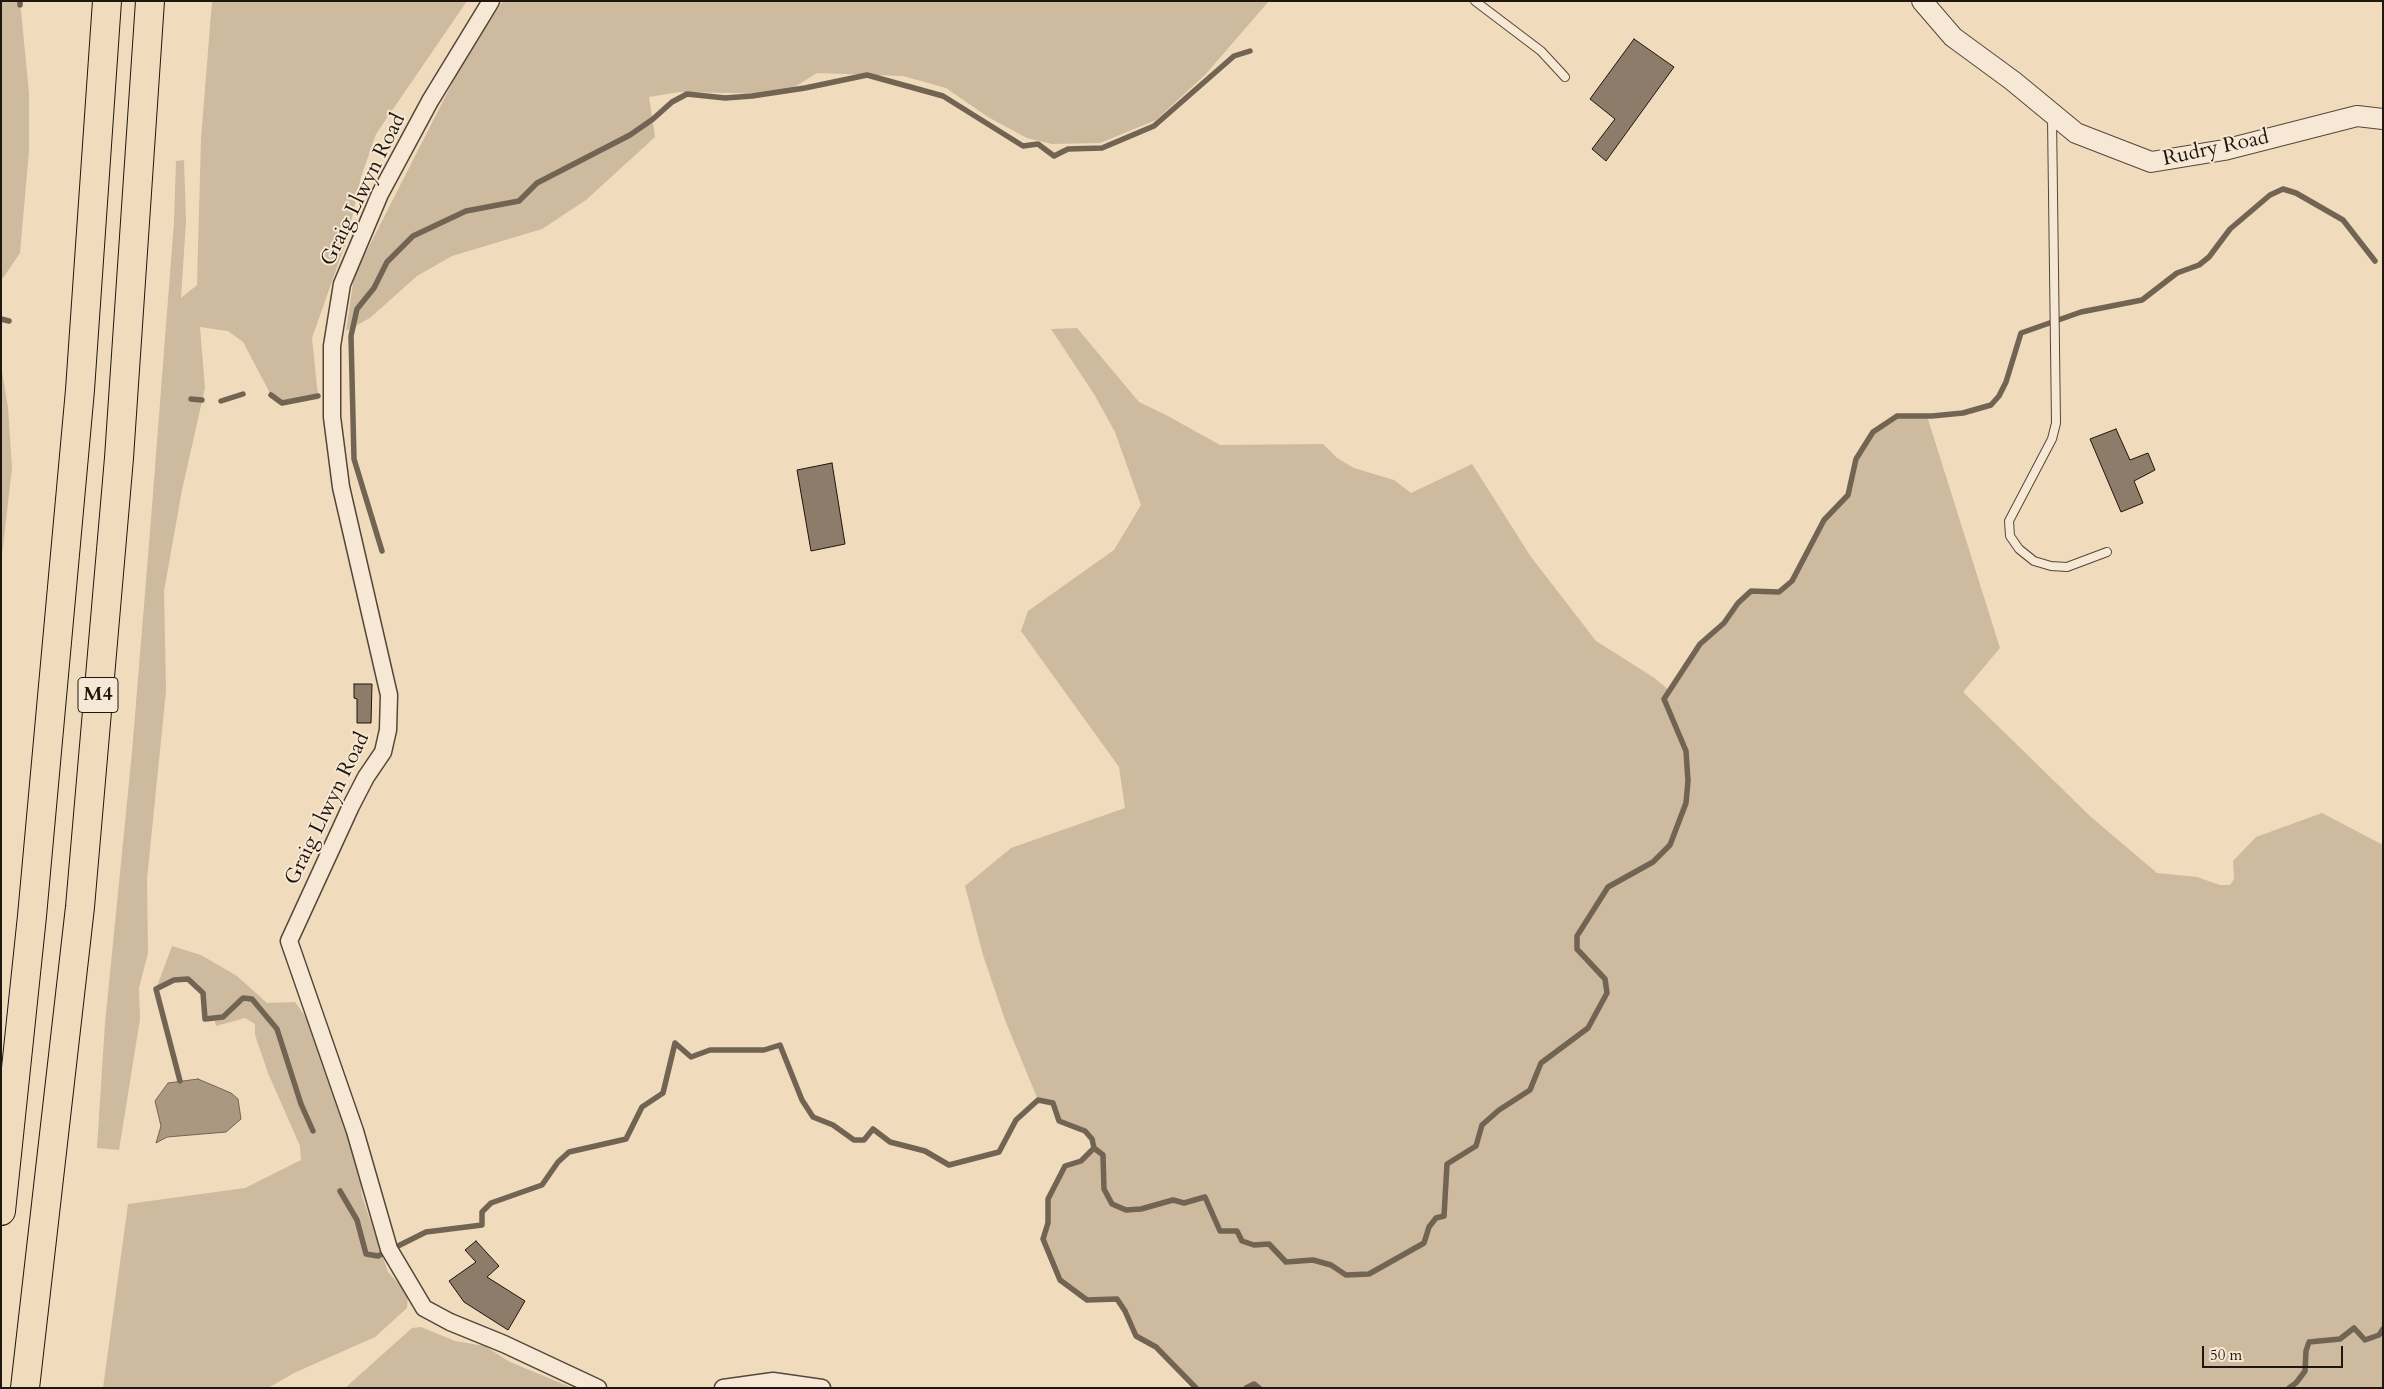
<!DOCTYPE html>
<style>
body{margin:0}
#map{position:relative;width:2384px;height:1389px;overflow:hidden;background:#f1dbbd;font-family:Cardo,serif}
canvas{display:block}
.frame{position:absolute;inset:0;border:2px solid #1f160d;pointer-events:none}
.scale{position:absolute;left:2202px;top:1346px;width:141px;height:22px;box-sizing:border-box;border:2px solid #1f160d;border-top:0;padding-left:6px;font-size:15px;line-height:18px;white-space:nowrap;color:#1f160d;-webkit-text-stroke:4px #f6e8d4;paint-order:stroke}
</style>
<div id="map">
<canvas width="2384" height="1389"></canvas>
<div class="frame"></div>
<div class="scale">50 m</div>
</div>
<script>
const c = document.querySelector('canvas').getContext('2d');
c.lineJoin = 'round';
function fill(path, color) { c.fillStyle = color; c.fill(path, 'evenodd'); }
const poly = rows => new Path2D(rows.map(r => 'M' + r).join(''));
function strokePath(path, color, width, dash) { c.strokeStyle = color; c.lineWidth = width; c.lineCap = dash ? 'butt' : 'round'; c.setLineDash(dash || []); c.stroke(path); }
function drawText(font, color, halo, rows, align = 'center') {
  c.font = font + ' Cardo,serif'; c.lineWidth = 4; c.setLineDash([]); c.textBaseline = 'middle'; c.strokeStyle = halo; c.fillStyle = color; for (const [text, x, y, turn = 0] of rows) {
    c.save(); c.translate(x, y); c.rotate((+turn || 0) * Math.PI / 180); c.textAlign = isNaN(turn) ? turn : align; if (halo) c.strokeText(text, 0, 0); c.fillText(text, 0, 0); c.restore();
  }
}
const green = poly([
 [1,1,20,1,29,93,29,150,20,253,3,278,1,278],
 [212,1,467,1,376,134,361,177,348,236,312,338,318,396,282,403,271,395,243,342,228,331,200,327,205,388,182,490,164,591,166,691,147,879,148,953,139,988,140,1019,119,1150,97,1148,105,1023,132,752,150,532,174,222,176,161,184,160,186,221,181,298,197,285,201,139],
 [503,1,1269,1,1205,75,1156,120,1100,143,1052,144,1027,138,988,117,946,88,903,76,817,73,783,94,679,92,649,97,655,137,586,200,542,229,452,256,417,276,370,318,346,331,354,276,467,54],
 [1077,328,1139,402,1166,415,1220,445,1323,444,1337,458,1354,468,1394,480,1411,493,1472,464,1531,557,1596,641,1653,677,1669,690,1700,644,1724,623,1738,603,1751,591,1779,592,1792,581,1824,520,1848,495,1856,459,1873,432,1897,416,1927,416,2000,648,1963,692,2091,817,2157,873,2197,877,2220,885,2230,885,2234,879,2233,861,2256,837,2322,813,2383,845,2383,1388,1259,1388,1254,1384,1246,1388,1196,1388,1156,1347,1136,1336,1125,1311,1117,1299,1087,1300,1060,1280,1043,1239,1048,1223,1048,1199,1065,1166,1081,1161,1094,1148,1092,1139,1085,1131,1059,1121,1053,1103,1038,1100,1005,1020,983,955,965,886,1011,848,1125,808,1119,767,1021,631,1028,611,1114,550,1141,505,1115,432,1094,394,1051,329],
 [1,365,8,408,12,468,1,564],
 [172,946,201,955,237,976,267,1003,295,1002,341,1067,354,1104,362,1196,388,1272,408,1294,407,1308,375,1337,294,1373,268,1388,103,1388,128,1204,245,1188,301,1160,300,1146,268,1073,255,1035,255,1024,245,1018,216,1026,214,1018,205,1019,203,993,188,979,174,980,156,989],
 [421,1327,455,1341,485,1346,510,1362,573,1388,345,1388,412,1328]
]);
const water = poly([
 [198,1079,231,1093,238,1099,241,1119,226,1132,167,1137,156,1143,161,1126,155,1101,168,1083,198,1079]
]);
const stream = poly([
 [20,1,20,5],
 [1,319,9,321],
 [271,395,282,403,318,396],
 [191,399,202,400],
 [221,401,243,394],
 [382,551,354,459,351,336,357,309,374,288,387,262,413,236,466,211,519,201,537,183,630,135,653,119,672,102,687,94,725,98,752,96,805,88,867,75,943,96,1023,146,1038,144,1054,156,1068,149,1102,148,1154,126,1234,56,1250,51],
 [180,1081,156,989,174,980,188,979,203,993,205,1019,223,1017,243,998,252,999,277,1029,301,1104,313,1131],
 [1094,1148,1103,1155,1104,1189,1112,1204,1126,1210,1141,1209,1173,1200,1184,1203,1205,1197,1220,1231,1237,1231,1242,1241,1254,1245,1269,1244,1286,1262,1313,1260,1331,1265,1346,1275,1369,1274,1424,1243,1429,1227,1436,1218,1444,1216,1447,1164,1476,1146,1482,1125,1499,1110,1530,1090,1541,1063,1588,1028,1607,993,1605,979,1577,949,1577,936,1608,887,1653,862,1670,845,1686,803,1688,781,1686,751,1664,699,1700,644,1724,623,1738,603,1751,591,1779,592,1792,581,1824,520,1848,495,1856,459,1873,432,1897,416,1932,416,1963,413,1991,405,1999,396,2006,382,2021,333,2081,312,2142,300,2177,273,2199,265,2209,257,2230,229,2270,195,2283,189,2296,193,2343,220,2375,261],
 [340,1191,357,1220,366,1254,378,1256,426,1232,482,1225,482,1212,491,1203,542,1185,558,1162,569,1152,626,1139,642,1107,663,1093,675,1043,691,1057,710,1050,764,1050,780,1045,802,1100,813,1117,833,1125,854,1140,864,1140,873,1129,890,1142,925,1151,949,1165,999,1152,1016,1120,1038,1100,1053,1103,1059,1121,1085,1131,1092,1139,1094,1148,1081,1161,1065,1166,1048,1199,1048,1223,1043,1239,1060,1280,1087,1300,1117,1299,1125,1311,1136,1336,1156,1347,1196,1388],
 [1246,1388,1254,1384,1259,1388],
 [2289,1388,2296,1383,2305,1371,2306,1351,2309,1342,2340,1339,2354,1328,2365,1340,2379,1335,2383,1329]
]);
const building = poly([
 [1634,39,1674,67,1606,161,1592,149,1615,119,1590,99,1634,39],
 [2116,429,2130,460,2148,453,2155,470,2134,481,2143,503,2121,512,2090,439,2116,429],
 [832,463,845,544,811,551,797,470,832,463],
 [354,684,372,684,371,723,357,723,357,699,354,698,354,684],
 [476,1241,499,1266,487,1277,525,1301,508,1330,464,1302,449,1281,476,1262,465,1250,476,1241]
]);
const service = poly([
 [1475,1,1541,51,1565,77],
 [2052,118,2056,423,2052,439,2009,521,2010,536,2019,549,2034,561,2051,566,2067,567,2107,552]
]);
const minor = poly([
 [491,1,430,101,380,194,342,284,332,346,332,417,341,487,389,695,388,730,383,752,366,777,351,806,289,941,355,1131,389,1249,424,1308,450,1322,504,1344,598,1388],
 [723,1388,773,1381,822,1388]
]);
const tertiary = poly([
 [1922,1,1953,37,2013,81,2076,133,2151,162,2224,150,2357,116,2383,119]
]);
const motorway = poly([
 [1,1211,32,916,80,390,107,1],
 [25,1388,80,907,119,458,150,1]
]);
const shields = [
 [98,695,40]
];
const shieldNames = [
 ["M4",98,695]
];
const streetNames = [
 ["Rudry Road",2216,149,-12],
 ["Graig Llwyn Road",364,190,-64],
 ["Graig Llwyn Road",328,809,-64]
];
fill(green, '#cdba9f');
fill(water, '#aa9881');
strokePath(water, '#726453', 1);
strokePath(stream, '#726453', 5.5);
fill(building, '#8c7c69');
strokePath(building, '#1f160d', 1);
strokePath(service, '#544739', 10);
strokePath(minor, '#544739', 19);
strokePath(tertiary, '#544739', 22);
strokePath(motorway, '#1f160d', 30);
strokePath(service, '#f6e8d4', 8);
strokePath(minor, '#f6e8d4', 16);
strokePath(tertiary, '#f6e8d4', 20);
strokePath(motorway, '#f1dbbd', 28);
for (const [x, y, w] of shields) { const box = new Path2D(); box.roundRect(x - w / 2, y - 17.5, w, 35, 4); c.fillStyle = '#f6e8d4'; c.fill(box); strokePath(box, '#1f160d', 1); }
drawText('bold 20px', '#1f160d', null, shieldNames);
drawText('21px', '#1f160d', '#f6e8d4', streetNames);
</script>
